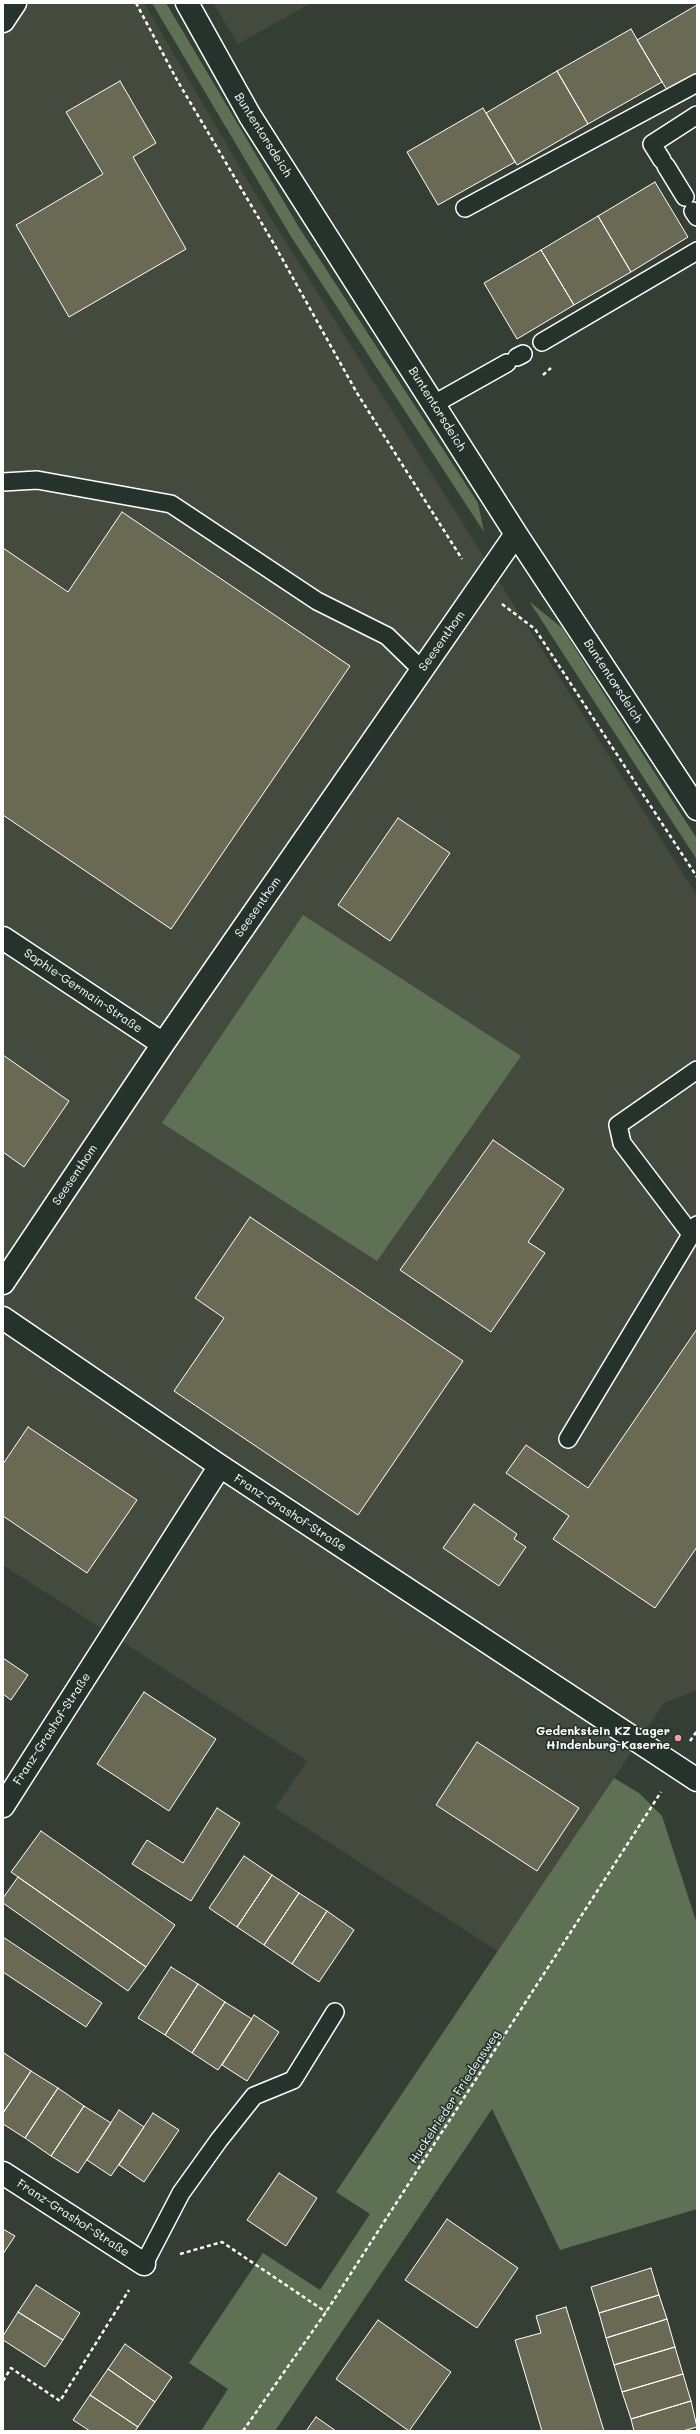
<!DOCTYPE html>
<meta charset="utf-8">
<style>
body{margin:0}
#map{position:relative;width:700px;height:2434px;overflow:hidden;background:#343e35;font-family:Mali,sans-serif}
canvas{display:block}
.frame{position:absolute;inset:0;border:4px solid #fff;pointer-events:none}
</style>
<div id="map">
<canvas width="700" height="2434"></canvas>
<div class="frame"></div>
</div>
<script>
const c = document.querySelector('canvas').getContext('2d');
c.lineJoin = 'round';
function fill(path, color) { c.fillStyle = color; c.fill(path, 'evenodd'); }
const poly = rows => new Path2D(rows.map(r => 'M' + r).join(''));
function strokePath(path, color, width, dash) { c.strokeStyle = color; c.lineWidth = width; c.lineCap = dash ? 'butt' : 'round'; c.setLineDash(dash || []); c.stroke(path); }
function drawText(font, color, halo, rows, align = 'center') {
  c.font = font + ' Mali,sans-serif'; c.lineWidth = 3.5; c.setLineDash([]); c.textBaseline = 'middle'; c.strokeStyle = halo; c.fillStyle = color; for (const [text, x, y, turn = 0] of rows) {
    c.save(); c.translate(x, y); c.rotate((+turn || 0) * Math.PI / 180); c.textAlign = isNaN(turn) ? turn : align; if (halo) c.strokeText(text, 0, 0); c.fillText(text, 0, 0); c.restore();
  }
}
const built = poly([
 [3,3,144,3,255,193,697,896,697,1690,664,1703,499,1952,275,1808,307,1761,3,1565],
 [213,3,311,3,238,44]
]);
const green = poly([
 [152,3,166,3,300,229,478,503,484,532,290,235],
 [529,601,562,628,697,839,697,860],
 [303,915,521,1056,377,1261,162,1123],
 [614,1778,639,1793,662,1816,697,1924,697,2209,560,2250,492,2109,275,2431,201,2431,228,2389,189,2363,263,2253,320,2290,370,2214,336,2192]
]);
const building = poly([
 [697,5,697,73,667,90,637,40,697,5],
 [631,29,662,82,588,124,557,71,631,29],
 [557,71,588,124,517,165,486,113,557,71],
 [120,81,156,143,133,157,186,249,69,317,16,225,103,174,66,112,120,81],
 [483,108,515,162,438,205,407,152,483,108],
 [655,182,688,237,631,272,598,216,655,182],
 [598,216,631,272,574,305,541,250,598,216],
 [541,250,574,305,517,339,484,283,541,250],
 [122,512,350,666,171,929,3,815,3,548,68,592,122,512],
 [398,818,450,853,390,941,338,905,398,818],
 [3,1055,69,1101,24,1167,3,1152,3,1055],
 [493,1140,564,1189,528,1242,545,1253,491,1332,400,1270,493,1140],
 [250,1217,463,1361,358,1515,174,1391,224,1318,195,1298,250,1217],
 [697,1329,697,1547,655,1608,553,1539,569,1516,506,1473,526,1445,588,1488,697,1329],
 [28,1427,137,1500,87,1573,3,1516,3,1464,28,1427],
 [474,1504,517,1534,514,1539,526,1547,499,1586,443,1548,474,1504],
 [3,1658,28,1675,11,1700,3,1694,3,1658],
 [144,1692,216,1739,169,1811,97,1764,144,1692],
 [477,1742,579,1808,537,1871,436,1805,477,1742],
 [217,1808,240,1823,191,1901,132,1864,147,1840,183,1863,217,1808],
 [41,1831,175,1925,146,1967,11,1872,41,1831],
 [244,1856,272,1875,237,1927,209,1908,244,1856],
 [272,1875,299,1893,264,1945,237,1927,272,1875],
 [18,1877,146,1967,128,1991,3,1903,3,1898,18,1877],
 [299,1893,327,1911,292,1964,264,1945,299,1893],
 [327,1911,354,1930,319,1982,292,1964,327,1911],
 [3,1937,102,2003,86,2027,3,1972,3,1937],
 [171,1967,198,1984,165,2035,138,2018,171,1967],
 [198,1984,225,2002,192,2053,165,2035,198,1984],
 [225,2002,252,2019,218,2070,192,2053,225,2002],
 [254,2015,279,2032,247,2081,222,2065,254,2015],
 [4,2053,31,2071,3,2113,3,2055,4,2053],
 [31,2071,58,2088,25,2138,3,2124,3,2113,31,2071],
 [58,2088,84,2106,51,2156,25,2138,58,2088],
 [84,2106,111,2123,78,2173,51,2156,84,2106],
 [119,2110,144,2127,111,2176,87,2160,119,2110],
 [153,2113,179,2130,144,2182,119,2165,153,2113],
 [279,2173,317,2198,286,2246,247,2220,279,2173],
 [447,2219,518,2268,477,2328,405,2280,447,2219],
 [3,2229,15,2236,3,2254,3,2229],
 [651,2268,659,2295,599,2313,591,2287,651,2268],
 [36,2285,80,2313,63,2340,18,2312,36,2285],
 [659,2295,667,2319,606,2338,599,2313,659,2295],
 [566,2307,604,2431,542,2431,515,2340,541,2333,536,2316,566,2307],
 [18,2312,63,2340,45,2367,3,2340,3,2336,18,2312],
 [667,2319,675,2347,614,2365,606,2338,667,2319],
 [378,2320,451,2372,409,2431,336,2379,378,2320],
 [125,2344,172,2377,155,2402,108,2369,125,2344],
 [675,2347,683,2374,622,2392,614,2365,675,2347],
 [108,2369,155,2402,138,2427,90,2395,108,2369],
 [683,2374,691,2401,631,2419,622,2392,683,2374],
 [90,2395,138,2427,135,2431,90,2431,73,2420,90,2395],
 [691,2401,697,2427,683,2431,634,2431,631,2419,691,2401],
 [316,2417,336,2431,306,2431,316,2417]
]);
const path = poly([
 [136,3,177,80,274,244,357,393,462,559],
 [543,375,551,368],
 [502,604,535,629,697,877],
 [690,1741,697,1731],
 [180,2254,222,2242,326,2312],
 [3,2381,11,2368,60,2401,129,2290],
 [243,2431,326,2312,661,1792]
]);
const service = poly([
 [662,160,652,144,697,115],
 [666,166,685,197],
 [465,208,697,83],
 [693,211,697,217],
 [542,342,697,251],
 [517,357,523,354],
 [434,404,507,363],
 [3,482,37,480,171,504,317,601,387,636,422,670],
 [691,1234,622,1143,618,1125,697,1070],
 [568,1439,697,1225],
 [144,2264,181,2193,219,2140,254,2096,293,2080,335,2012]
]);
const minor = poly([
 [187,3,250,116,516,534,697,809],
 [3,21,15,3],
 [3,938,163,1044],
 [3,1283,163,1044,516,534],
 [3,1318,220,1466,697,1780],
 [3,1806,220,1466],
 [3,2173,144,2264]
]);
const markers = [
 [678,1738,4,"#ff9aa2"]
];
const streetNames = [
 ["Buntentorsdeich",263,135,58],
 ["Buntentorsdeich",437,409,58],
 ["Seesenthom",442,641,-55],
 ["Buntentorsdeich",613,681,57],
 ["Seesenthom",258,907,-55],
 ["Sophie-Germain-Straße",83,991,34],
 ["Seesenthom",75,1175,-56],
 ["Franz-Grashof-Straße",290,1513,33],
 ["Franz-Grashof-Straße",52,1729,-57],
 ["Huckelrieder Friedensweg",455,2097,-57],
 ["Franz-Grashof-Straße",73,2218,33]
];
const poiNames = [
 ["Gedenkstein KZ Lager",670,1731],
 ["Hindenburg-Kaserne",670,1745]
];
fill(built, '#444b3e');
fill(green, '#5e7154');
fill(building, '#6a6954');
strokePath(building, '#fff', 1);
strokePath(service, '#fff', 20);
strokePath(minor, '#fff', 25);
strokePath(path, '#fff', 2.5, [4, 3]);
strokePath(service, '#26332d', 17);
strokePath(minor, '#26332d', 22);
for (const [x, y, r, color] of markers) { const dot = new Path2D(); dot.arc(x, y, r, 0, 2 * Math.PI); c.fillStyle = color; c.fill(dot); strokePath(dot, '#26332d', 1.5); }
drawText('12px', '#fff', '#26332d', streetNames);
drawText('bold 12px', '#fff', '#26332d', poiNames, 'right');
</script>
